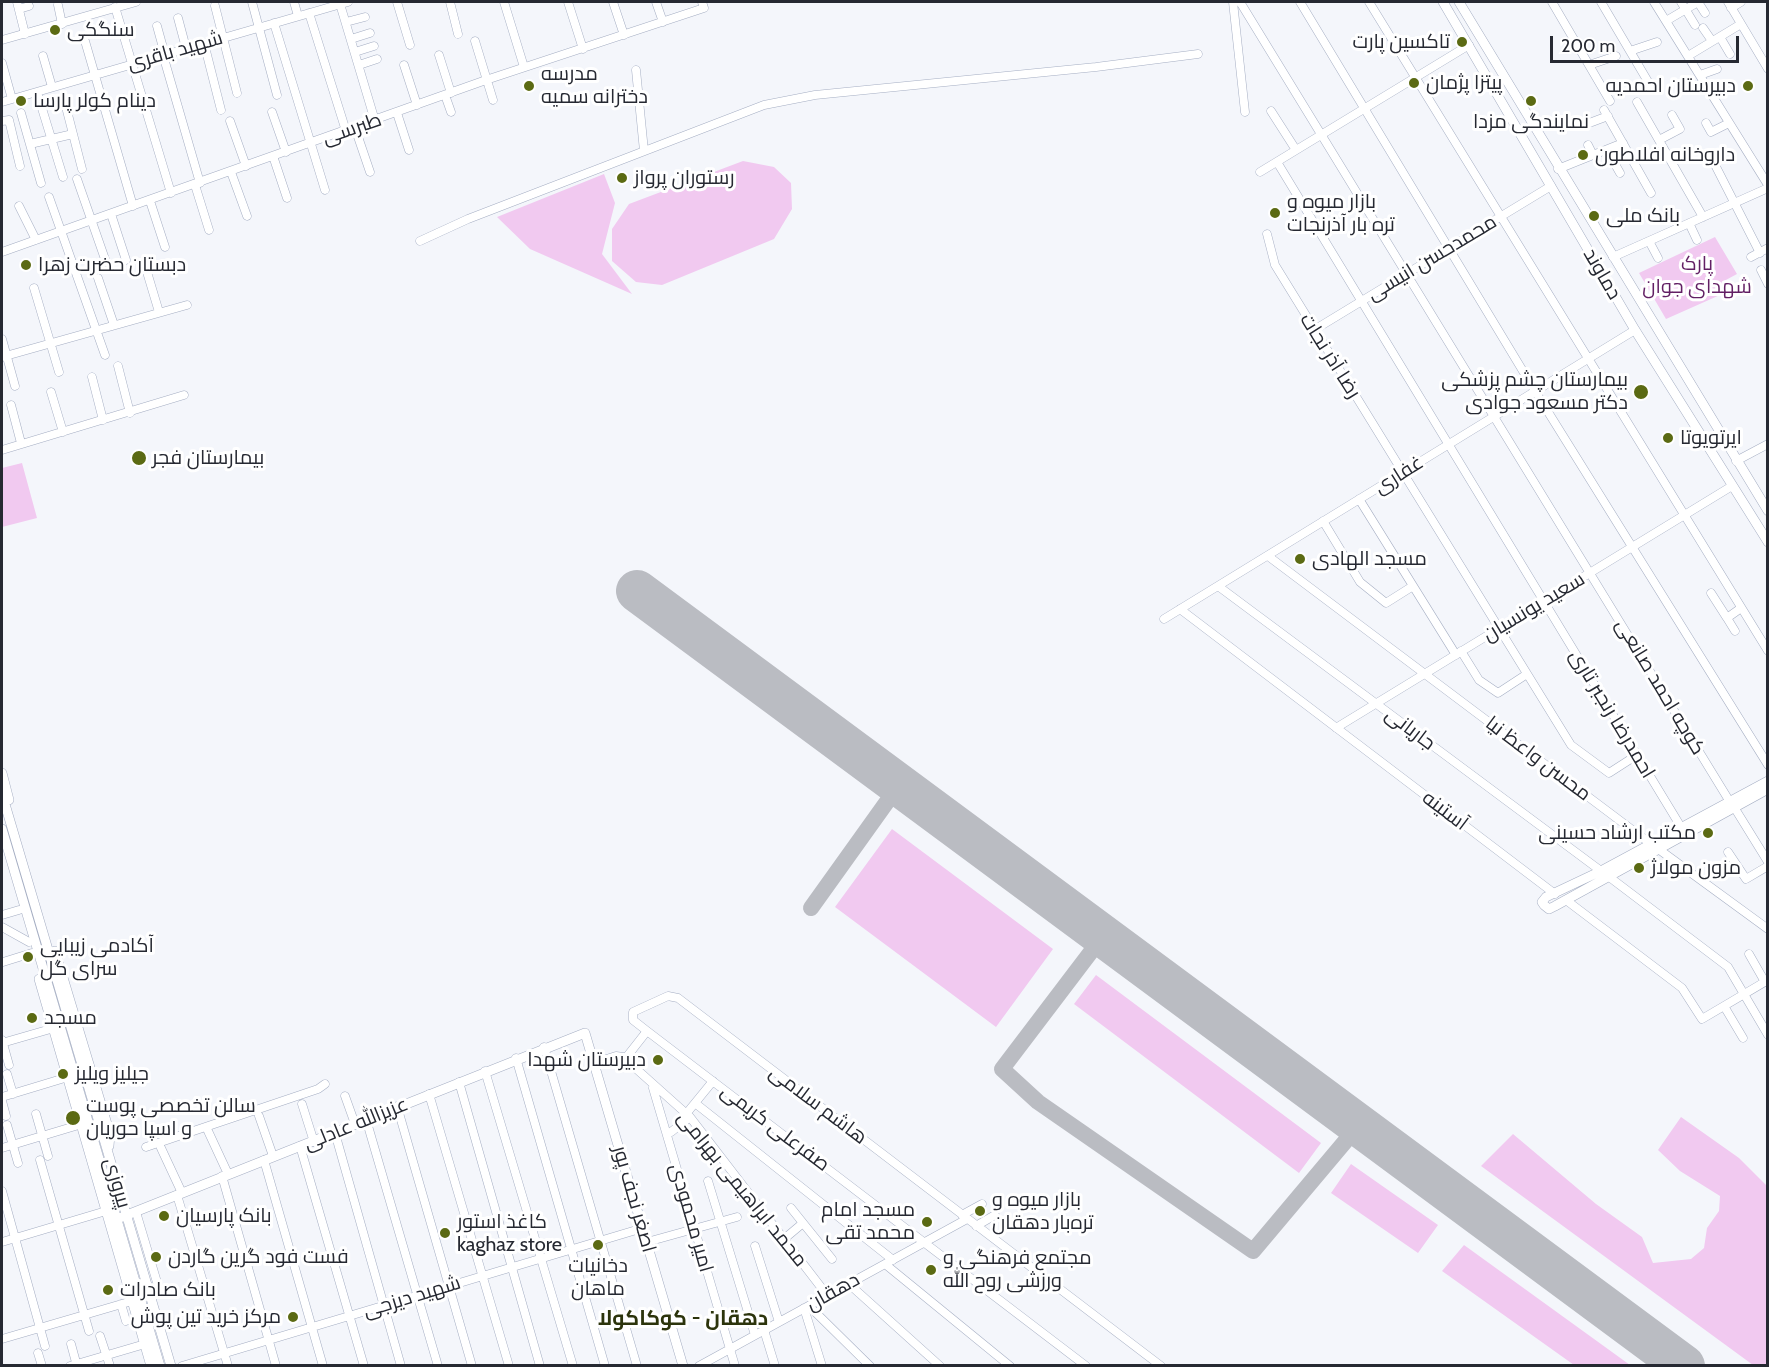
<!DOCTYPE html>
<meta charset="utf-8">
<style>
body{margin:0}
#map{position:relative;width:1769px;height:1367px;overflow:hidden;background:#f4f6fb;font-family:Cabin,sans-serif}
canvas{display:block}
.frame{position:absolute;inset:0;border:3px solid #262932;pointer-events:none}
.scale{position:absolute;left:1550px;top:36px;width:189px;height:27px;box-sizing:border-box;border:3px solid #262932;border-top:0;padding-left:8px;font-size:18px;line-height:21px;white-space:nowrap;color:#262932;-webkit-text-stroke:4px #fff;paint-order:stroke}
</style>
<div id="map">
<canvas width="1769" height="1367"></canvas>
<div class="frame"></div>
<div class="scale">200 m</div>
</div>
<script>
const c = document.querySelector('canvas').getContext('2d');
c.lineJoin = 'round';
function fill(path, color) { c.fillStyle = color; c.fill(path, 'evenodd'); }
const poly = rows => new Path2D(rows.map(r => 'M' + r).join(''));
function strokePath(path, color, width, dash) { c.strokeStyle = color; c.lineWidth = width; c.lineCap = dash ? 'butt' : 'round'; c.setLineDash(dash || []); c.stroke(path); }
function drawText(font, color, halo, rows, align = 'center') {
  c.font = font + ' Cabin,Cairo,sans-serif'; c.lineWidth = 6; c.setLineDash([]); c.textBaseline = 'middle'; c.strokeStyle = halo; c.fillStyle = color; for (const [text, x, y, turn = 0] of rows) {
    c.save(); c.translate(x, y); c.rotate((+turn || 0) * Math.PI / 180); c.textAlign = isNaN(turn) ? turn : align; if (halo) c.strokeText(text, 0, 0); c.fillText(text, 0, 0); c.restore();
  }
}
const green = poly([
 [743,161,774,167,791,183,792,209,774,239,662,285,636,282,612,261,612,229,629,204],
 [604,174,615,203,602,254,632,294,530,249,497,217],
 [1715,237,1737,274,1724,281,1729,291,1666,319,1639,273],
 [22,463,37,518,2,527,2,468],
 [892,829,1053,949,996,1027,835,907],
 [1096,975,1321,1143,1299,1173,1074,1004],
 [1681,1117,1739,1158,1767,1186,1767,1365,1753,1365,1481,1166,1513,1134,1596,1204,1642,1237,1653,1263,1691,1259,1704,1248,1707,1228,1719,1211,1720,1196,1680,1171,1658,1150],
 [1351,1164,1438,1225,1418,1253,1331,1193],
 [1464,1245,1630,1365,1574,1365,1442,1271]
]);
const taxiway = poly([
 [811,908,899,785],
 [1103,936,1002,1069,1038,1102,1253,1251,1359,1125]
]);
const runway = poly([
 [637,591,1684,1366]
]);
const minor = poly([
 [17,2,25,34],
 [252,2,277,95],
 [294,2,298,16],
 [397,2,410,45],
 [450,2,458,34],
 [504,2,524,67],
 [568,2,583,49],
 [613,2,624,35],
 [656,2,663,22],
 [1233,2,1245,112],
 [1240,2,1730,802],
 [1300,2,1535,391,1768,765],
 [1369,2,1768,651],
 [1552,2,1610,101],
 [1601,2,1650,85],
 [1654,2,1768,185],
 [1681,2,1695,25],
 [1698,2,1705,13],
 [1728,2,1768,69],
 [340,4,375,121],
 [58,5,62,24],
 [215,6,237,93],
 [115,7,171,193],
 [1731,8,1741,2],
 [19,9,29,6],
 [309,13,346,131],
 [178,18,186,48],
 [1666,21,1698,2],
 [346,22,365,17],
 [274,23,325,190],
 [157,26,165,55],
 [1703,28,1712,41],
 [1720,37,1730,54],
 [351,39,370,33],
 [2,40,136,2],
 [85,41,133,206],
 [475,41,493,100],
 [204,43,221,110],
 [1630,51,1657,42],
 [355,52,374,46],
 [163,55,200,183],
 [439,55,451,93],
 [43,56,52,87],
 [1688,56,1741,24],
 [2,63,12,99],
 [359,65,377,59],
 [404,65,417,105],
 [1589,65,1616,56],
 [636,70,644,151],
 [1700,75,1717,69],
 [37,92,63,177],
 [445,95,451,112],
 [2,102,348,2],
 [1637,102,1703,217],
 [65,103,82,169],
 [1604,110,1651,193],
 [1271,111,1296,150],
 [272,112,286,152],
 [21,113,41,183],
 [397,113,409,150],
 [2,121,9,120,20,166],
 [230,121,246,166],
 [1592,122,1608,116],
 [1706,123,1711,132,1729,123],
 [355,128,370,172],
 [1659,140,1680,129,1672,115],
 [30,144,73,134],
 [1588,145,1593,155],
 [1607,150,1620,173],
 [1710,155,1760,253],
 [273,156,287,198],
 [1277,162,1681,827],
 [1558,169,1623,143],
 [231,172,247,216],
 [1260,172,1469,45],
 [77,179,106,262],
 [195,185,209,230],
 [49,197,105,355],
 [150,201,165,247],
 [19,206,36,240],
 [111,214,126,260],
 [1689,223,1697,240],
 [1267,234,1275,265,1571,745,1609,773,1637,755],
 [420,241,468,219,764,105,815,95,1096,67,1198,54],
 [1649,241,1658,258],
 [2,252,486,80,704,8,702,2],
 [1613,257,1768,188],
 [1751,257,1768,248],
 [1761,270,1768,284],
 [147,272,159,312],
 [98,278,114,325],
 [34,288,59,372],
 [1314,330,1551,186],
 [2,339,15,386],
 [2,357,187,305],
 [118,366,130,413],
 [92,377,103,420],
 [51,392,63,432],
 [11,405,21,443],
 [2,450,184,395],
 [1736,461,1768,444],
 [1359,499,1456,655],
 [1323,521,1360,582,1386,603,1413,586],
 [1268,556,1651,844],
 [1218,586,1601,871],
 [1711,593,1727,618],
 [1180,609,1555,894],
 [1164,619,1635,330],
 [1735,631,1727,618,1741,608],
 [1461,651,1479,680,1498,693,1527,674],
 [1336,728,1732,486],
 [1734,807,1768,862],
 [1657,848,1768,929],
 [1728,852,1746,879,1768,866],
 [1608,876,1728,967,1768,1035],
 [1566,900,1682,988,1702,1019,1768,980],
 [2,915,19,910],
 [2,927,29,942],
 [1749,954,1765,982],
 [3,962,32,953],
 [1724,1006,1743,1038],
 [2,1040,9,1065],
 [2,1043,54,1028],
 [544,1047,637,1366],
 [516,1058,605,1366],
 [625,1059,647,1031],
 [594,1063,616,1056,623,1057,690,1117,827,1295],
 [485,1071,573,1366],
 [7,1074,13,1094],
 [459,1082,540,1366],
 [653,1088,735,1366],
 [429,1094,509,1366],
 [345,1096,355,1124],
 [2,1097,68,1077],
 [2,1101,6,1116],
 [695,1103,893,1260],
 [302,1104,314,1142],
 [397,1106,472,1366],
 [36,1114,48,1156],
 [686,1114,713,1081],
 [259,1116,273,1156],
 [366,1119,438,1366],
 [7,1125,18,1163],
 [208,1131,228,1174],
 [671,1132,690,1117],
 [335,1133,401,1366],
 [300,1146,364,1366],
 [146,1147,318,1089,325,1084],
 [2,1148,82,1124],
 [161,1148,182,1193],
 [40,1160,89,1331],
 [264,1160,323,1366],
 [222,1176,276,1366],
 [708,1181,755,1335],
 [2,1191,45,1346],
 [177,1195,228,1366],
 [791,1208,803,1223],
 [136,1212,159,1289],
 [962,1215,982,1204],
 [976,1226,995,1215],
 [784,1239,803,1223,832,1259],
 [2,1242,106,1211],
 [647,1242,737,1217],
 [755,1246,779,1322],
 [885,1264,1010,1366],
 [849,1284,940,1366],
 [121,1304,126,1321],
 [809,1306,870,1366],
 [804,1308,822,1366],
 [764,1330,775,1366],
 [100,1336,110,1366],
 [2,1339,132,1301],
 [71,1344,77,1366],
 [38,1353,42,1366],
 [70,1366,145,1344],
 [182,1366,643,1228],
 [699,1366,967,1219],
 [1086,1366,647,1031,633,1020,633,1012,668,996,678,998,1161,1366]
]);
const major = poly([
 [1443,2,1635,330,1768,542],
 [1459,2,1768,511],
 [2,773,9,800],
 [1768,781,1601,871,1546,897,1542,902,1544,905,1549,909,1555,906,1768,789],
 [2,794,171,1366],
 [2,829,160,1366],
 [55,951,110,1134,109,1146],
 [39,979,151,1366],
 [117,1219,585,1033,683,1366]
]);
const markers = [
 [55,30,6,"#5b6a13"],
 [1462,42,6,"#5b6a13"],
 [1414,83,6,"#5b6a13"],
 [529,86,6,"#5b6a13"],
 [1748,86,6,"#5b6a13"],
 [21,101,6,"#5b6a13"],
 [1531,101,6,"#5b6a13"],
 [1583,155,6,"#5b6a13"],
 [622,178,6,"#5b6a13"],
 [1275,213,6,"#5b6a13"],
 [1594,216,6,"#5b6a13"],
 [26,265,6,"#5b6a13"],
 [1641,392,8,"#5b6a13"],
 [1668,438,6,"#5b6a13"],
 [139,458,8,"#5b6a13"],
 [1300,559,6,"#5b6a13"],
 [1708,833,6,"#5b6a13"],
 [1639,868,6,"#5b6a13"],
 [28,957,6,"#5b6a13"],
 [32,1018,6,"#5b6a13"],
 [658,1060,6,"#5b6a13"],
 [63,1074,6,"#5b6a13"],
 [73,1118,8,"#5b6a13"],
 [980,1211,6,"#5b6a13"],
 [164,1216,6,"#5b6a13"],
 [927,1222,6,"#5b6a13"],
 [445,1233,6,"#5b6a13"],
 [598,1245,6,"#5b6a13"],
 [156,1257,6,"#5b6a13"],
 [931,1270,6,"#5b6a13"],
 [108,1290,6,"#5b6a13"],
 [293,1317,6,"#5b6a13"]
];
const poiNames = [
 ["سنگکی",67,30],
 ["تاکسین پارت",1450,42,"right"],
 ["مدرسه",541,74],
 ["دخترانه سمیه",541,97],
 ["پیتزا پژمان",1426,83],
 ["دبیرستان احمدیه",1736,86,"right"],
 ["دینام کولر پارسا",33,101],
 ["نمایندگی مزدا",1531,122,"center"],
 ["داروخانه افلاطون",1595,155],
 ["رستوران پرواز",634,178],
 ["بازار میوه و",1287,202],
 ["تره بار آذرنجات",1287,225],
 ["بانک ملی",1606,216],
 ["دبستان حضرت زهرا",38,265],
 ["بیمارستان چشم پزشکی",1628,380,"right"],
 ["دکتر مسعود جوادی",1628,403,"right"],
 ["ایرتویوتا",1680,438],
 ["بیمارستان فجر",152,458],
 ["مسجد الهادی",1312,559],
 ["مکتب ارشاد حسینی",1696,833,"right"],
 ["مزون مولاژ",1651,868],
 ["آکادمی زیبایی",40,946],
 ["سرای گل",40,969],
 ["مسجد",44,1018],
 ["دبیرستان شهدا",646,1060,"right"],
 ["جیلیز ویلیز",75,1074],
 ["سالن تخصصی پوست",86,1106],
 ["و اسپا حوریان",86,1129],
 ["بازار میوه و",992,1200],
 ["تره‌بار دهقان",992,1223],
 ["مسجد امام",915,1210,"right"],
 ["محمد تقی",915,1233,"right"],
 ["بانک پارسیان",176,1216],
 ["کاغذ استور",457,1222],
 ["kaghaz store",457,1245],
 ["فست فود گرين گاردن",168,1257],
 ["مجتمع فرهنگی و",943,1258],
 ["ورزشی روح الله",943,1281],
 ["دخانیات",598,1266,"center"],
 ["ماهان",598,1289,"center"],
 ["بانک صادرات",120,1290],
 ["مرکز خرید تین پوش",281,1317,"right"]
];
const streetNames = [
 ["شهید باقری",175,51,-16],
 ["طبرسی",352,129,-19],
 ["محمدحسن انیسی",1432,258,-31],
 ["دماوند",1602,274,60],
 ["رضا آذر نجات",1330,356,58],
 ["غفاری",1399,475,-32],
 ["سعید یونسیان",1534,607,-31],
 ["کوچه احمد صانعی",1660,687,59],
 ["احمدرضا رنجبر تاری",1612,714,59],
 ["جاریانی",1410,729,37],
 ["محسن واعظ نیا",1538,759,37],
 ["آستینه",1445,811,37],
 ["هاشم سلامی",818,1105,37],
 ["عزیزالله عادلی",356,1124,-22],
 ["صفرعلی کریمی",775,1128,37],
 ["پیروزی",117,1183,74],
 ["محمد ابراهیمی بهرامی",742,1189,51],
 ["اصغر نجف پور",634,1199,74],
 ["امیر محمودی",691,1218,74],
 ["دهقان",833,1292,-29],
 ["شهید دیزجی",412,1297,-17]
];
const parkNames = [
 ["پارک",1697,264],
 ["شهدای جوان",1697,287]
];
const neighbourhoodNames = [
 ["دهقان - کوکاکولا",683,1319]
];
fill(green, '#f1c9f0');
strokePath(taxiway, '#babcc2', 16);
strokePath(runway, '#babcc2', 42);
strokePath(minor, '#a5aec3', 9);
strokePath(major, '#a5aec3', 10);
strokePath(minor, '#fff', 8);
strokePath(major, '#fff', 9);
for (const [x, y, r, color] of markers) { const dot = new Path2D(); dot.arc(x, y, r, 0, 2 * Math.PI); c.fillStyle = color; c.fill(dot); strokePath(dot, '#fff', 2); }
drawText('20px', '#262932', '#fff', poiNames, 'left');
drawText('20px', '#262932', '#fff', streetNames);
drawText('20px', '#621f64', '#fff', parkNames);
drawText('bold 21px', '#2c340c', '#fff', neighbourhoodNames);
</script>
